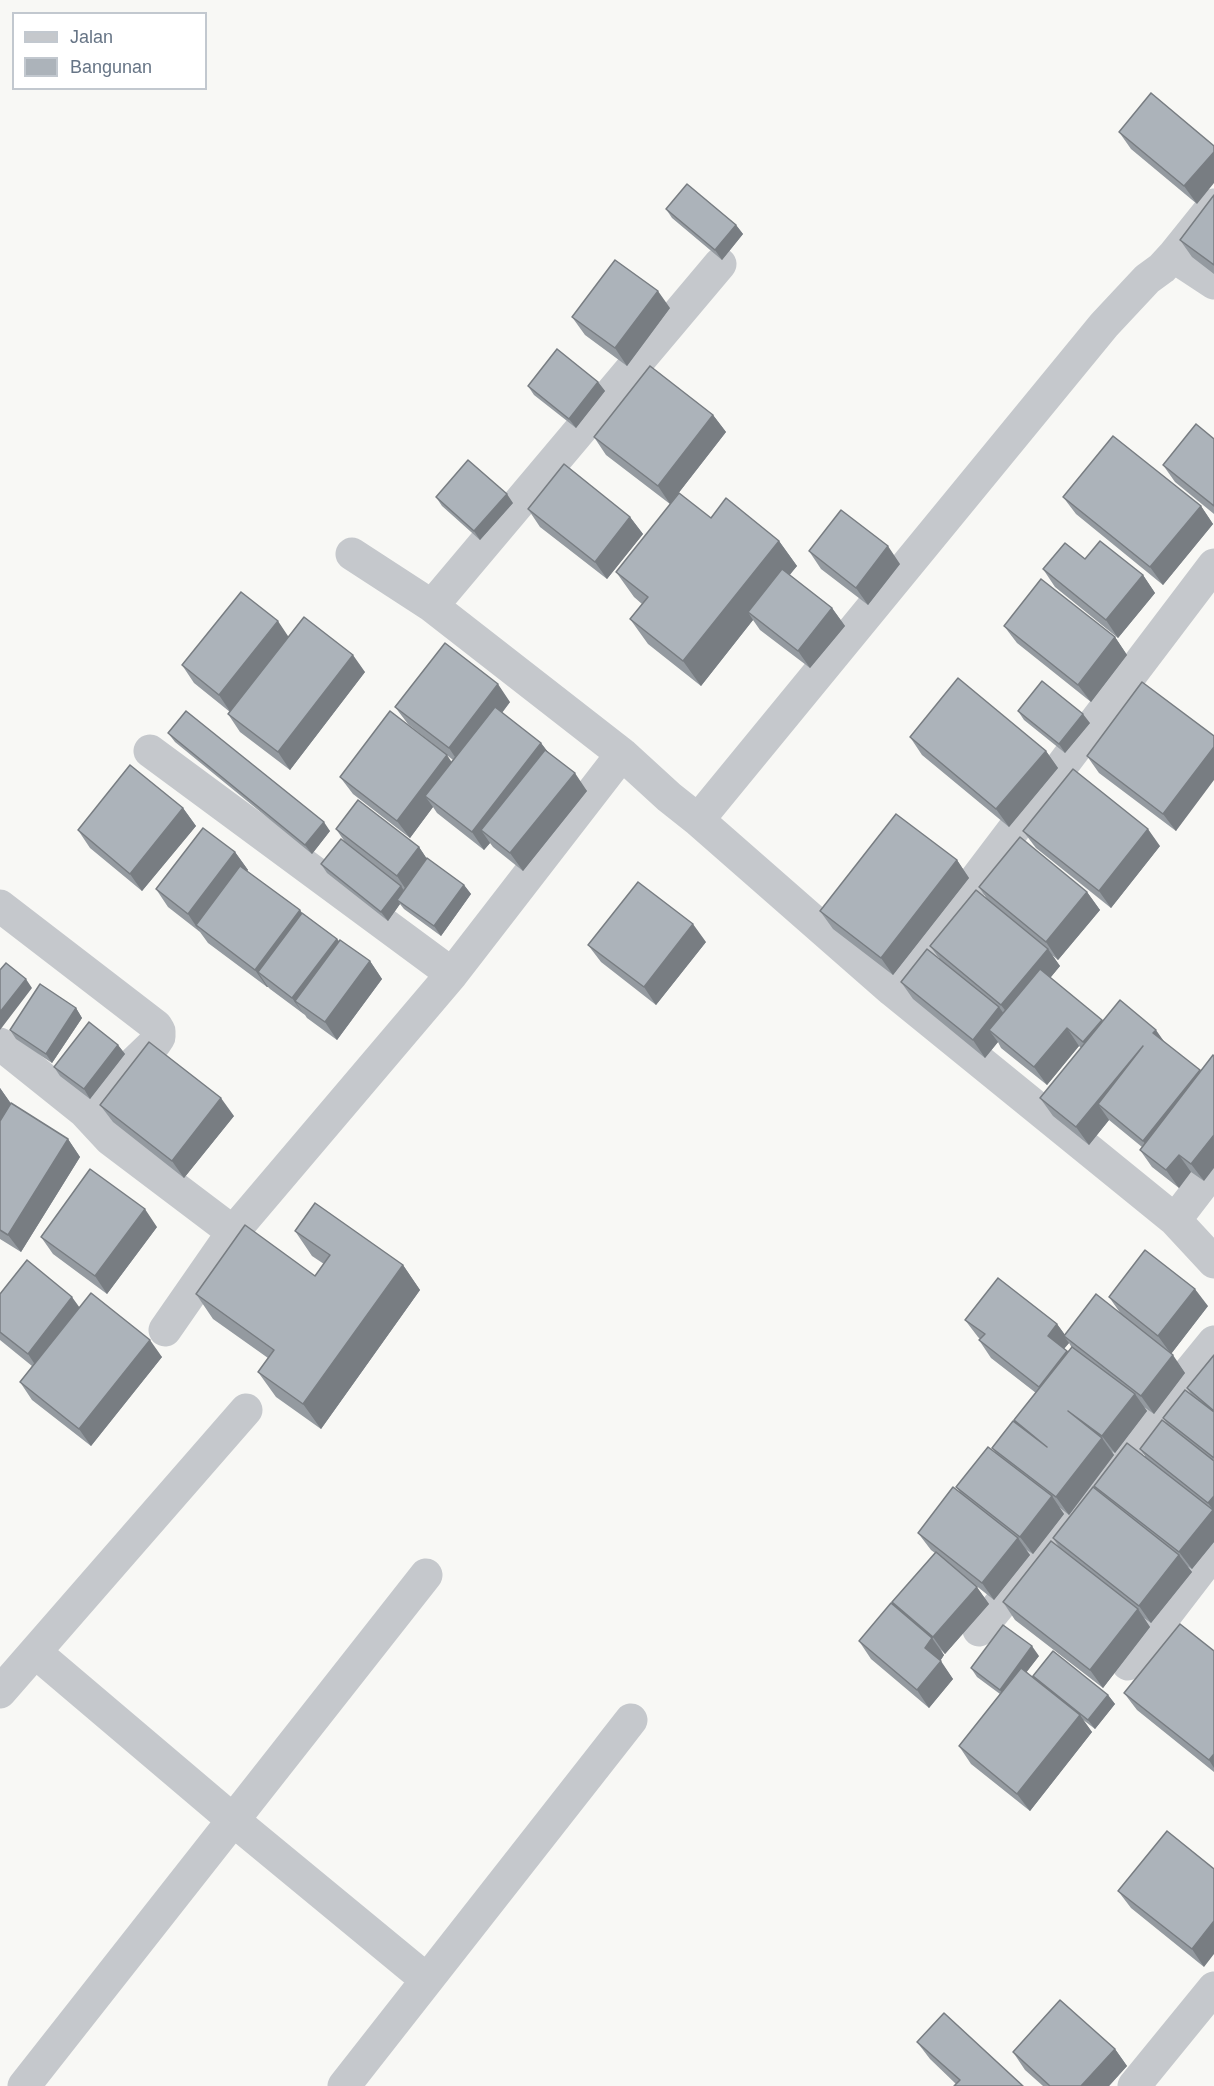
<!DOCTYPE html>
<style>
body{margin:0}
#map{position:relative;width:1214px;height:2086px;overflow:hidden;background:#f8f8f5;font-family:Arial,sans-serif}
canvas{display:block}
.legend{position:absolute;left:12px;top:12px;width:195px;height:78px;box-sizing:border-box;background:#fff;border:2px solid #c2c8cf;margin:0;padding:8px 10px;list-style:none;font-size:18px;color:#677586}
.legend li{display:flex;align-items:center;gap:12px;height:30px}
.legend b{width:30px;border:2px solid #c2c8cf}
</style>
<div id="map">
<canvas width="1214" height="2086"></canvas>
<ul class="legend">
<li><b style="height:8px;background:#c5c8cc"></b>Jalan</li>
<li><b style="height:16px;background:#acb3ba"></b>Bangunan</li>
</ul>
</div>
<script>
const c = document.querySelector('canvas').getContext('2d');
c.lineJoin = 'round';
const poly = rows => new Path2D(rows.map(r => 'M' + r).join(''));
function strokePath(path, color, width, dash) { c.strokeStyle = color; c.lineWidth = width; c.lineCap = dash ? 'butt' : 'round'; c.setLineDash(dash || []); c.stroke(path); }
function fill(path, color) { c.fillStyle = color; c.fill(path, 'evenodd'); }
const minor = poly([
 [1214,205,1173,256,1214,283],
 [352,554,432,606,622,754,669,797,698,820,892,990,1175,1220,1214,1262],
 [432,606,720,264],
 [150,751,452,974],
 [698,820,1104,325,1147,279,1162,268,1173,256],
 [0,906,156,1026,159,1031,159,1037,155,1043,84,1111],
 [892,990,1214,565],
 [0,1044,84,1111,110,1139,233,1232,452,974,622,754],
 [1175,1220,1214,1169],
 [165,1330,233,1232],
 [979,1630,1214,1342],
 [35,1652,233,1820,427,1980],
 [1128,1664,1214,1552],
 [0,1692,246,1410],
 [24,2086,426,1575],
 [344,2086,631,1720],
 [1134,2086,1214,1988]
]);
const wall = poly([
 [1151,93,1197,204,1131,149,1119,132],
 [1214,195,1214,274,1192,257,1180,240],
 [666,209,736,225,743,234,722,260,672,218],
 [670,308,627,366,585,335,572,317],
 [598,382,605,391,576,428,534,395,528,386],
 [713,415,726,432,670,504,606,455,594,437],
 [1214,439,1214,514,1175,482,1163,465],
 [436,497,513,503,480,540,442,506],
 [1063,497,1201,506,1213,524,1163,585,1076,514],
 [528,509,630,517,643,534,607,579,540,527],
 [711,518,779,541,797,566,789,575,832,608,845,626,810,668,760,630,753,620,701,686,648,644,630,619,642,604,634,597,616,572],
 [809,551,900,564,868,605,821,569],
 [1085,559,1143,575,1155,593,1118,638,1055,587,1043,569],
 [1004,626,1115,637,1127,655,1091,702,1017,643],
 [289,636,365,672,290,770,240,732,228,714,230,712,194,683,182,665],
 [510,702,502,713,541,743,547,751,587,791,523,871,493,847,490,843,484,850,437,813,433,807,410,838,353,794,340,777,451,762,453,760,408,724,395,707],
 [1018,711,1090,723,1065,753,1024,720],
 [168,733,330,831,312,854,175,742],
 [1214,736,1176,831,1099,773,1087,756],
 [910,737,1046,751,1058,768,1009,827,922,755],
 [183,808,196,826,142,891,90,848,78,830],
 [336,829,419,847,427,859,464,885,471,894,441,936,404,909,400,904,388,921,327,873,321,864,345,842],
 [1023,831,1160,846,1111,908,1036,848],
 [235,852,248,870,247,871,300,910,302,913,337,939,339,941,370,961,382,979,337,1040,307,1018,305,1015,270,989,268,987,267,987,208,943,200,932,168,907,156,889],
 [957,860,969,878,893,975,833,929,820,911],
 [979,887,1087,892,1100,910,1058,960,1052,955,1060,966,1050,978,1102,1020,1204,1181,1191,1172,1179,1188,1152,1167,1140,1150,1142,1147,1109,1120,1089,1145,1053,1116,1040,1098,1081,1048,1079,1046,1047,1085,1001,1048,998,1042,985,1058,913,999,901,982,939,958,930,946,987,899],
 [706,942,656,1005,601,962,588,945],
 [76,1008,82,1018,52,1063,16,1039,10,1030],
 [118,1045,125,1054,90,1099,60,1076,54,1067],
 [0,1088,11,1104,68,1139,80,1157,21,1252,0,1239],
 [100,1105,234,1116,184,1178,113,1122],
 [157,1227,107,1294,53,1254,41,1237],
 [295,1231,403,1265,420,1290,321,1429,276,1397,258,1372,268,1358,213,1319,196,1294,315,1276,324,1264,312,1256],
 [0,1294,79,1307,162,1357,91,1446,32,1400,20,1382,32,1366,0,1340],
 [1109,1297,1208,1306,1171,1354,1185,1373,1154,1414,1144,1407,1147,1411,1115,1453,1112,1451,1114,1455,1069,1515,1059,1507,1064,1514,1033,1554,1025,1549,1030,1555,994,1600,974,1584,989,1604,945,1654,941,1650,944,1655,940,1661,953,1679,929,1708,871,1659,859,1641,896,1607,892,1602,935,1553,931,1550,918,1533,960,1492,956,1487,997,1454,992,1448,1017,1425,1014,1420,1036,1393,991,1358,979,1340,980,1339,978,1337,965,1320,1057,1324,1065,1335,1121,1314],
 [1069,1343,1072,1348,1068,1353,1064,1349],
 [1214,1355,1214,1542,1192,1569,1187,1566,1192,1572,1151,1623,1144,1618,1150,1627,1103,1688,1015,1620,1003,1602,1059,1547,1053,1538,1097,1490,1094,1486,1145,1456,1140,1449,1168,1425,1163,1418,1191,1394,1187,1388],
 [1214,1651,1214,1772,1137,1710,1124,1693],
 [1039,1656,1026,1672,1036,1680,1033,1676,1108,1695,1115,1704,1095,1729,1082,1719,1092,1732,1030,1811,971,1764,959,1746,1000,1694,977,1677,971,1668],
 [1167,1831,1204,1967,1131,1908,1118,1891],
 [917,2042,1023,2086,956,2084,930,2059],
 [1115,2049,1127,2066,1109,2086,1043,2086,1025,2070,1013,2052]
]);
const shadedWall = poly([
 [1214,152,1214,183,1197,204,1184,186],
 [736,225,743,234,722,260,715,250],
 [658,291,670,308,627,366,615,348],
 [598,382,605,391,576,428,569,419],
 [713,415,726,432,670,504,658,486],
 [507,494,513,503,480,540,474,531],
 [1201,506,1213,524,1163,585,1150,567],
 [630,517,643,534,607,579,595,562],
 [779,541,797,566,755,618,748,612,753,620,701,686,683,661],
 [888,546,900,564,868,605,856,588],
 [1143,575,1155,593,1118,638,1106,620],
 [832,608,845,626,810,668,798,651],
 [278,621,290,639,231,713,219,695],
 [1115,637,1127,655,1091,702,1078,685],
 [353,655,365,672,290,770,278,752],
 [498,684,510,702,461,766,449,748],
 [1083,714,1090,723,1065,753,1059,744],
 [541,743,554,760,481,830,490,843,484,850,472,832],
 [1214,747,1214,780,1176,831,1163,814],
 [1046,751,1058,768,1009,827,996,809],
 [447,755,459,773,425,796,433,807,410,838,397,821],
 [575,773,587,791,523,871,510,853],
 [183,808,196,826,142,891,130,874],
 [324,822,330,831,312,854,305,845],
 [1148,829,1160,846,1111,908,1099,891],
 [419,847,431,865,409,894,397,876],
 [235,852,248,870,202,930,196,925,200,932,188,914],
 [957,860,969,878,893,975,881,958],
 [464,885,471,894,441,936,434,926],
 [401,886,407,895,397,900,400,904,388,921,381,912],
 [1087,892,1100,910,1058,960,1046,942],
 [300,910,312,928,258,972,268,987,267,987,255,970],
 [693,924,706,942,656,1005,644,987],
 [337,939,349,956,295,1001,304,1015,292,998],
 [1048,949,1060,966,1014,1022,1001,1005],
 [370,961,382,979,337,1040,325,1022],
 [26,979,32,988,0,1030,0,1012],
 [999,1007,1012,1025,989,1030,998,1042,985,1058,973,1040],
 [76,1008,82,1018,52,1063,46,1054],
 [1102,1020,1114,1038,1096,1060,1083,1042],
 [1067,1028,1079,1046,1047,1085,1034,1067],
 [1156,1030,1168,1047,1153,1033],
 [118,1045,125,1054,90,1099,84,1089],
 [1143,1046,1098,1104,1109,1120,1089,1145,1076,1127],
 [1200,1070,1212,1088,1156,1158,1143,1141],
 [0,1088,12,1105,0,1123],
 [221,1098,234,1116,184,1178,172,1161],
 [1214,1135,1214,1168,1204,1181,1191,1164],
 [68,1139,80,1157,21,1252,8,1235],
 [1179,1155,1191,1172,1179,1188,1166,1170],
 [145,1209,157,1227,107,1294,95,1276],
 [403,1265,420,1290,321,1429,303,1404],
 [1195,1289,1208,1306,1171,1354,1158,1336],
 [72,1297,85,1315,40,1372,28,1354],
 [1057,1324,1068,1339,1064,1336,1069,1343,1060,1353,1048,1336],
 [150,1340,162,1357,91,1446,79,1429],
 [1067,1351,1079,1369,1051,1405,1039,1387],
 [1173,1355,1185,1373,1154,1414,1141,1396],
 [1135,1394,1147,1411,1115,1453,1102,1436],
 [1102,1438,1114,1455,1069,1515,1056,1497],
 [1052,1496,1064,1514,1033,1554,1020,1537],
 [1214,1496,1214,1542,1192,1569,1179,1552,1213,1510,1208,1503],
 [1018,1538,1030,1555,994,1600,982,1583],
 [1179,1555,1192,1572,1151,1623,1139,1606],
 [977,1587,989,1604,945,1654,933,1637],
 [1138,1609,1150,1627,1103,1688,1090,1670],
 [932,1638,944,1655,937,1666,925,1648],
 [1032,1646,1039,1656,1006,1699,1000,1690],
 [941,1661,953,1679,929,1708,917,1690],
 [1108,1695,1115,1704,1095,1729,1088,1720],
 [1080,1715,1092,1732,1030,1811,1017,1794],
 [1214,1754,1214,1768,1209,1760],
 [1214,1921,1214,1954,1204,1967,1192,1949],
 [1115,2049,1127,2066,1109,2086,1081,2086]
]);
const building = poly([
 [1151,93,1214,146,1214,152,1184,186,1119,132,1151,93],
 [687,184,736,225,715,250,666,209,687,184],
 [1214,195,1214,265,1180,240,1214,195],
 [615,260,658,291,615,348,572,317,615,260],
 [557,349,598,382,569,419,528,386,557,349],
 [650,366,713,415,658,486,594,437,650,366],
 [1196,424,1214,439,1214,506,1163,465,1196,424],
 [1113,436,1201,506,1150,567,1063,497,1113,436],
 [468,460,507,494,474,531,436,497,468,460],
 [564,464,630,517,595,562,528,509,564,464],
 [679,493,711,518,726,498,779,541,683,661,630,619,648,597,616,572,679,493],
 [841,510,888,546,856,588,809,551,841,510],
 [1100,541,1143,575,1106,620,1043,569,1065,543,1085,559,1100,541],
 [782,569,832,608,798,651,748,612,782,569],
 [1041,579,1115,637,1078,685,1004,626,1041,579],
 [241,592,278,621,219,695,182,665,241,592],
 [304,617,353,655,278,752,228,714,304,617],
 [445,643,498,684,449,748,395,707,445,643],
 [958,678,1046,751,996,809,910,737,958,678],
 [1042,681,1083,714,1059,744,1018,711,1042,681],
 [1142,682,1214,736,1214,747,1163,814,1087,756,1142,682],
 [495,707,541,743,472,832,425,796,495,707],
 [186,711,324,822,305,845,168,733,186,711],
 [390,711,447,755,397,821,340,777,390,711],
 [545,750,575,773,510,853,481,830,545,750],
 [130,765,183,808,130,874,78,830,130,765],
 [1073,769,1148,829,1099,891,1023,831,1073,769],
 [358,800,419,847,397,876,336,829,358,800],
 [896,814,957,860,881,958,820,911,896,814],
 [203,828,235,852,188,914,156,889,203,828],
 [1020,837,1087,892,1046,942,979,887,1020,837],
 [341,839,401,886,381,912,321,864,341,839],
 [427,858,464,885,434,926,397,900,427,858],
 [240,866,300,910,255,970,196,925,240,866],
 [638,882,693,924,644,987,588,945,638,882],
 [976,890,1048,949,1001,1005,930,946,976,890],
 [302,913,337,939,292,998,258,972,302,913],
 [340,940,370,961,325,1022,295,1001,340,940],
 [927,949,999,1007,973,1040,901,982,927,949],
 [6,963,26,979,0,1012,0,970,6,963],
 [1040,969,1102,1020,1083,1042,1067,1028,1034,1067,989,1030,1040,969],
 [40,984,76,1008,46,1054,10,1030,40,984],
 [1120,1000,1156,1030,1153,1033,1200,1070,1143,1141,1098,1104,1143,1046,1076,1127,1040,1098,1120,1000],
 [89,1022,118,1045,84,1089,54,1067,89,1022],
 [149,1042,221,1098,172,1161,100,1105,149,1042],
 [1213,1055,1214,1056,1214,1135,1191,1164,1179,1155,1166,1170,1140,1150,1213,1055],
 [11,1103,68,1139,8,1235,0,1230,0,1121,11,1103],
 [90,1169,145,1209,95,1276,41,1237,90,1169],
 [315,1203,403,1265,303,1404,258,1372,274,1350,196,1294,245,1225,315,1276,330,1255,295,1231,315,1203],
 [1145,1250,1195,1289,1158,1336,1109,1297,1145,1250],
 [27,1260,72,1297,28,1354,0,1332,0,1294,27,1260],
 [998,1278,1057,1324,1048,1336,1067,1351,1039,1387,979,1340,985,1334,965,1320,998,1278],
 [91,1293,150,1340,79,1429,20,1382,91,1293],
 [1096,1294,1173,1355,1141,1396,1064,1336,1096,1294],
 [1072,1347,1135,1394,1102,1436,1068,1411,1102,1438,1056,1497,992,1448,1013,1421,1047,1447,1014,1420,1072,1347],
 [1214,1355,1214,1411,1187,1388,1214,1355],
 [1185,1390,1214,1412,1214,1458,1163,1418,1185,1390],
 [1162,1420,1214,1461,1214,1496,1208,1503,1140,1449,1162,1420],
 [1127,1443,1213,1510,1179,1552,1094,1486,1127,1443],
 [988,1447,1052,1496,1020,1537,956,1487,988,1447],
 [953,1487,1018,1538,982,1583,918,1533,953,1487],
 [1093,1487,1179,1555,1139,1606,1053,1538,1093,1487],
 [1051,1541,1138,1609,1090,1670,1003,1602,1051,1541],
 [936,1552,977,1587,933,1637,892,1602,936,1552],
 [891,1603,932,1638,925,1648,941,1661,917,1690,859,1641,891,1603],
 [1180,1624,1214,1651,1214,1754,1209,1760,1124,1693,1180,1624],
 [1003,1625,1032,1646,1000,1690,971,1668,1003,1625],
 [1053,1651,1108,1695,1088,1720,1033,1676,1053,1651],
 [1021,1668,1080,1715,1017,1794,959,1746,1021,1668],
 [1167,1831,1214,1869,1214,1921,1192,1949,1118,1891,1167,1831],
 [1060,2000,1115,2049,1081,2086,1050,2086,1013,2052,1060,2000],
 [944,2013,1023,2086,954,2086,960,2080,917,2042,944,2013]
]);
strokePath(minor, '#c5c8cc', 33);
fill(wall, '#949aa0');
fill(shadedWall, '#787d82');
fill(building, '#acb3ba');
strokePath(building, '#787d82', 1.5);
</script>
